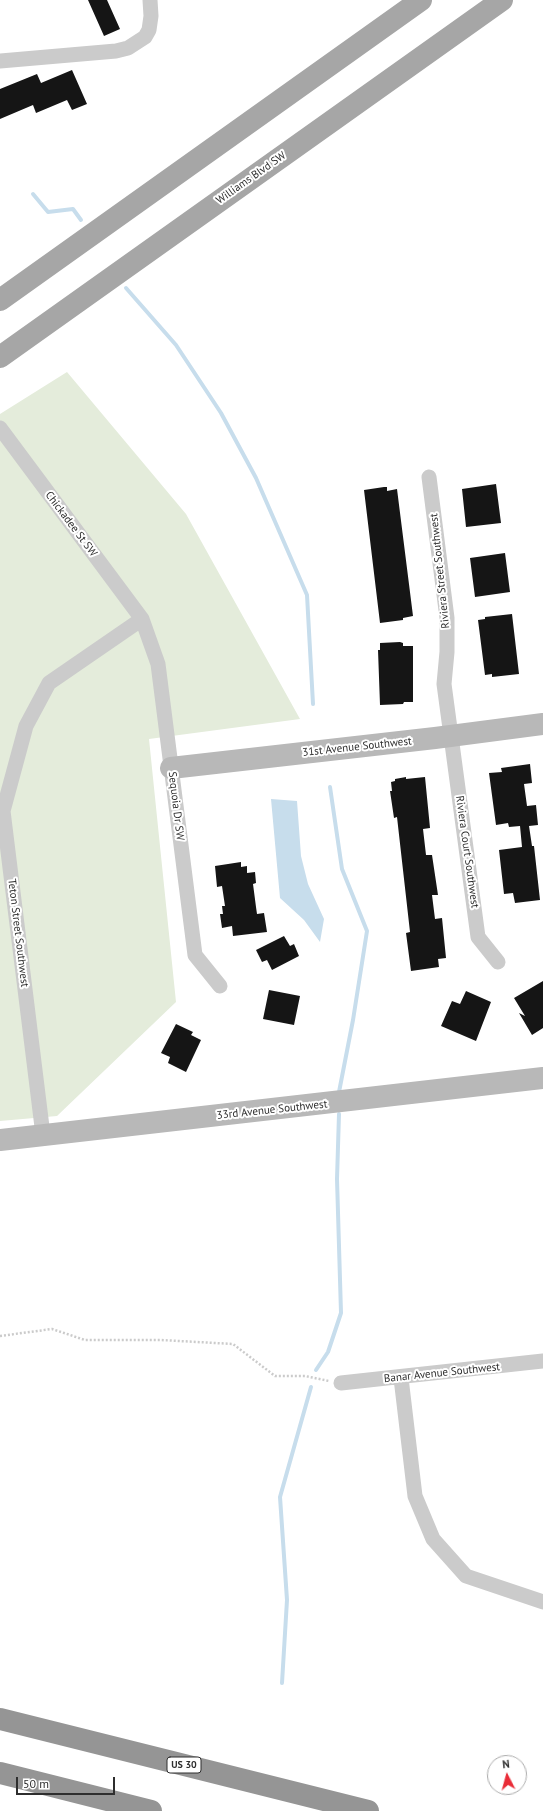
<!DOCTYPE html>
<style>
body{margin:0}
#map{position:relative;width:543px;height:1811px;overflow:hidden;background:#fff;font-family:"PT Sans",sans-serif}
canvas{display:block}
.north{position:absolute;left:487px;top:1755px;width:40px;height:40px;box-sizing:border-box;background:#fff;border:1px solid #ababab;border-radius:50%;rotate:354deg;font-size:11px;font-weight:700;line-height:16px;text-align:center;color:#2e2e2e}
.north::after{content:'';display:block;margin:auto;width:14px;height:18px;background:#e92c37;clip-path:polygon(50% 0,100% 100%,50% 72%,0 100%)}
.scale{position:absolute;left:16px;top:1777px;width:99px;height:18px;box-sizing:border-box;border:2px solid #2e2e2e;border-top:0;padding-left:5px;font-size:12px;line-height:14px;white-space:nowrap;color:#2e2e2e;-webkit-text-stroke:3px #fff;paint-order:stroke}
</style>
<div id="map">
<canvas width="543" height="1811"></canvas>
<div class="north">N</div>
<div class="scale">50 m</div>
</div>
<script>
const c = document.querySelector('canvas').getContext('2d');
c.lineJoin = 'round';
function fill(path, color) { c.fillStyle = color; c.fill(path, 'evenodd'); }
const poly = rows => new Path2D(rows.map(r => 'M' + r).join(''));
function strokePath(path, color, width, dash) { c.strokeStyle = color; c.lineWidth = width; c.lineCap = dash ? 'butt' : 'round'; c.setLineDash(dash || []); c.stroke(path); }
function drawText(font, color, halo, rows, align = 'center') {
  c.font = font + ' "PT Sans",sans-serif'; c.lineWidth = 4; c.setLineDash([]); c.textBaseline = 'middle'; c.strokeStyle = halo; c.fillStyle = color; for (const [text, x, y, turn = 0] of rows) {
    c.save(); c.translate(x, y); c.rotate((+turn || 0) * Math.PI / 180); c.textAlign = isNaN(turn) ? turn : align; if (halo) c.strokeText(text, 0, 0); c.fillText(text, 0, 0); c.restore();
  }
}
const green = poly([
 [67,372,186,514,300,719,149,739,176,1002,57,1116,0,1121,0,414]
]);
const water = poly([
 [271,799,297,801,301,856,308,884,324,919,320,942,304,920,280,898]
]);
const stream = poly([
 [33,194,48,212,73,209,81,220],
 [126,288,176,345,221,413,256,478,307,595,313,704],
 [330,787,342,869,367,931,353,1020,339,1092],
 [316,1370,328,1352,341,1313,337,1179,339,1114],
 [282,1683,287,1600,280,1497,311,1387]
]);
const building = poly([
 [88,0,107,0,120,29,104,36],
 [72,70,87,104,72,110,67,100,36,113,33,105,0,119,0,89,37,74,41,83],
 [496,484,501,523,466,527,462,489],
 [384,487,387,487,387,491,397,489,413,616,403,618,403,620,380,623,364,490],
 [505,553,510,592,475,597,470,558],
 [512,614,519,674,492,677,492,674,485,675,478,620,485,619,485,617],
 [400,642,403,643,403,646,413,646,413,702,404,702,403,704,380,705,378,650,380,650,380,643],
 [530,764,532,783,524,784,527,806,536,805,538,825,529,826,532,846,534,846,540,900,515,903,513,893,504,894,499,850,522,847,520,826,509,827,508,823,496,825,489,773,502,772,501,768],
 [406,777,406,779,425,777,430,828,423,829,426,855,432,855,438,895,432,895,435,919,442,918,446,958,438,959,439,967,411,971,406,933,410,932,397,817,394,818,390,791,392,791,391,782,395,781,395,779],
 [241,862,241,867,247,866,247,873,255,872,256,883,253,884,256,907,257,914,264,913,267,932,233,936,232,926,222,928,220,914,223,914,222,906,225,906,222,886,217,887,215,866],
 [284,936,290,946,294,944,299,956,272,970,267,960,262,962,256,950],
 [543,981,543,1028,532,1035,519,1013,525,1016,514,998],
 [269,990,300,996,294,1025,263,1019],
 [466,991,491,1002,476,1041,441,1026,452,1001,460,1004],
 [176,1024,193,1032,191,1035,201,1040,186,1072,168,1063,170,1057,161,1053]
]);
const path = poly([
 [0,1336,52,1329,85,1340,161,1340,233,1344,275,1376,305,1376,329,1381]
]);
const street = poly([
 [0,61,116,51,128,48,145,37,149,30,151,16,150,0],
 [0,428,142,619,158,664,195,955,220,986],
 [429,477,447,618,447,652,444,684,478,937,498,962],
 [43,1135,3,811,26,726,49,683,142,619],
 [401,1378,415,1496,433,1539,466,1576,543,1602],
 [341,1383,543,1361]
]);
const secondary = poly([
 [171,768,435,738,543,724],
 [0,1140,543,1078]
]);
const primary = poly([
 [0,300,421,0],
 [0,357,502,0]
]);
const highway = poly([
 [0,1719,368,1811],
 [0,1773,151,1811]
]);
const shields = [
 [184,1765,34]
];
const shieldNames = [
 ["US 30",184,1765]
];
const streetNames = [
 ["Williams Blvd SW",251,178,-35],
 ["Chickadee St SW",71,524,53],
 ["Riviera Street Southwest",440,571,-96],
 ["31st Avenue Southwest",357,747,-6],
 ["Sequoia Dr SW",176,806,83],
 ["Riviera Court Southwest",467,852,82],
 ["Teton Street Southwest",18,933,83],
 ["33rd Avenue Southwest",272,1110,-6],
 ["Banar Avenue Southwest",442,1373,-6]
];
fill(green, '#e4ecdb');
fill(water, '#c7ddec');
strokePath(stream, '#c7ddec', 4);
fill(building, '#151515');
strokePath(path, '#cbcbcb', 2.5, [2, 2]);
strokePath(street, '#cbcbcb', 15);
strokePath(secondary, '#b8b8b8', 22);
strokePath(primary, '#a6a6a6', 22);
strokePath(highway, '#959595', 22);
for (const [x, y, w] of shields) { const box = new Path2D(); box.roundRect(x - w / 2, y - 8, w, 16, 3); c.fillStyle = '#fff'; c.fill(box); strokePath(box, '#2e2e2e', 1); }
drawText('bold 10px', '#2e2e2e', null, shieldNames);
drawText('11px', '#2e2e2e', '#fff', streetNames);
</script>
